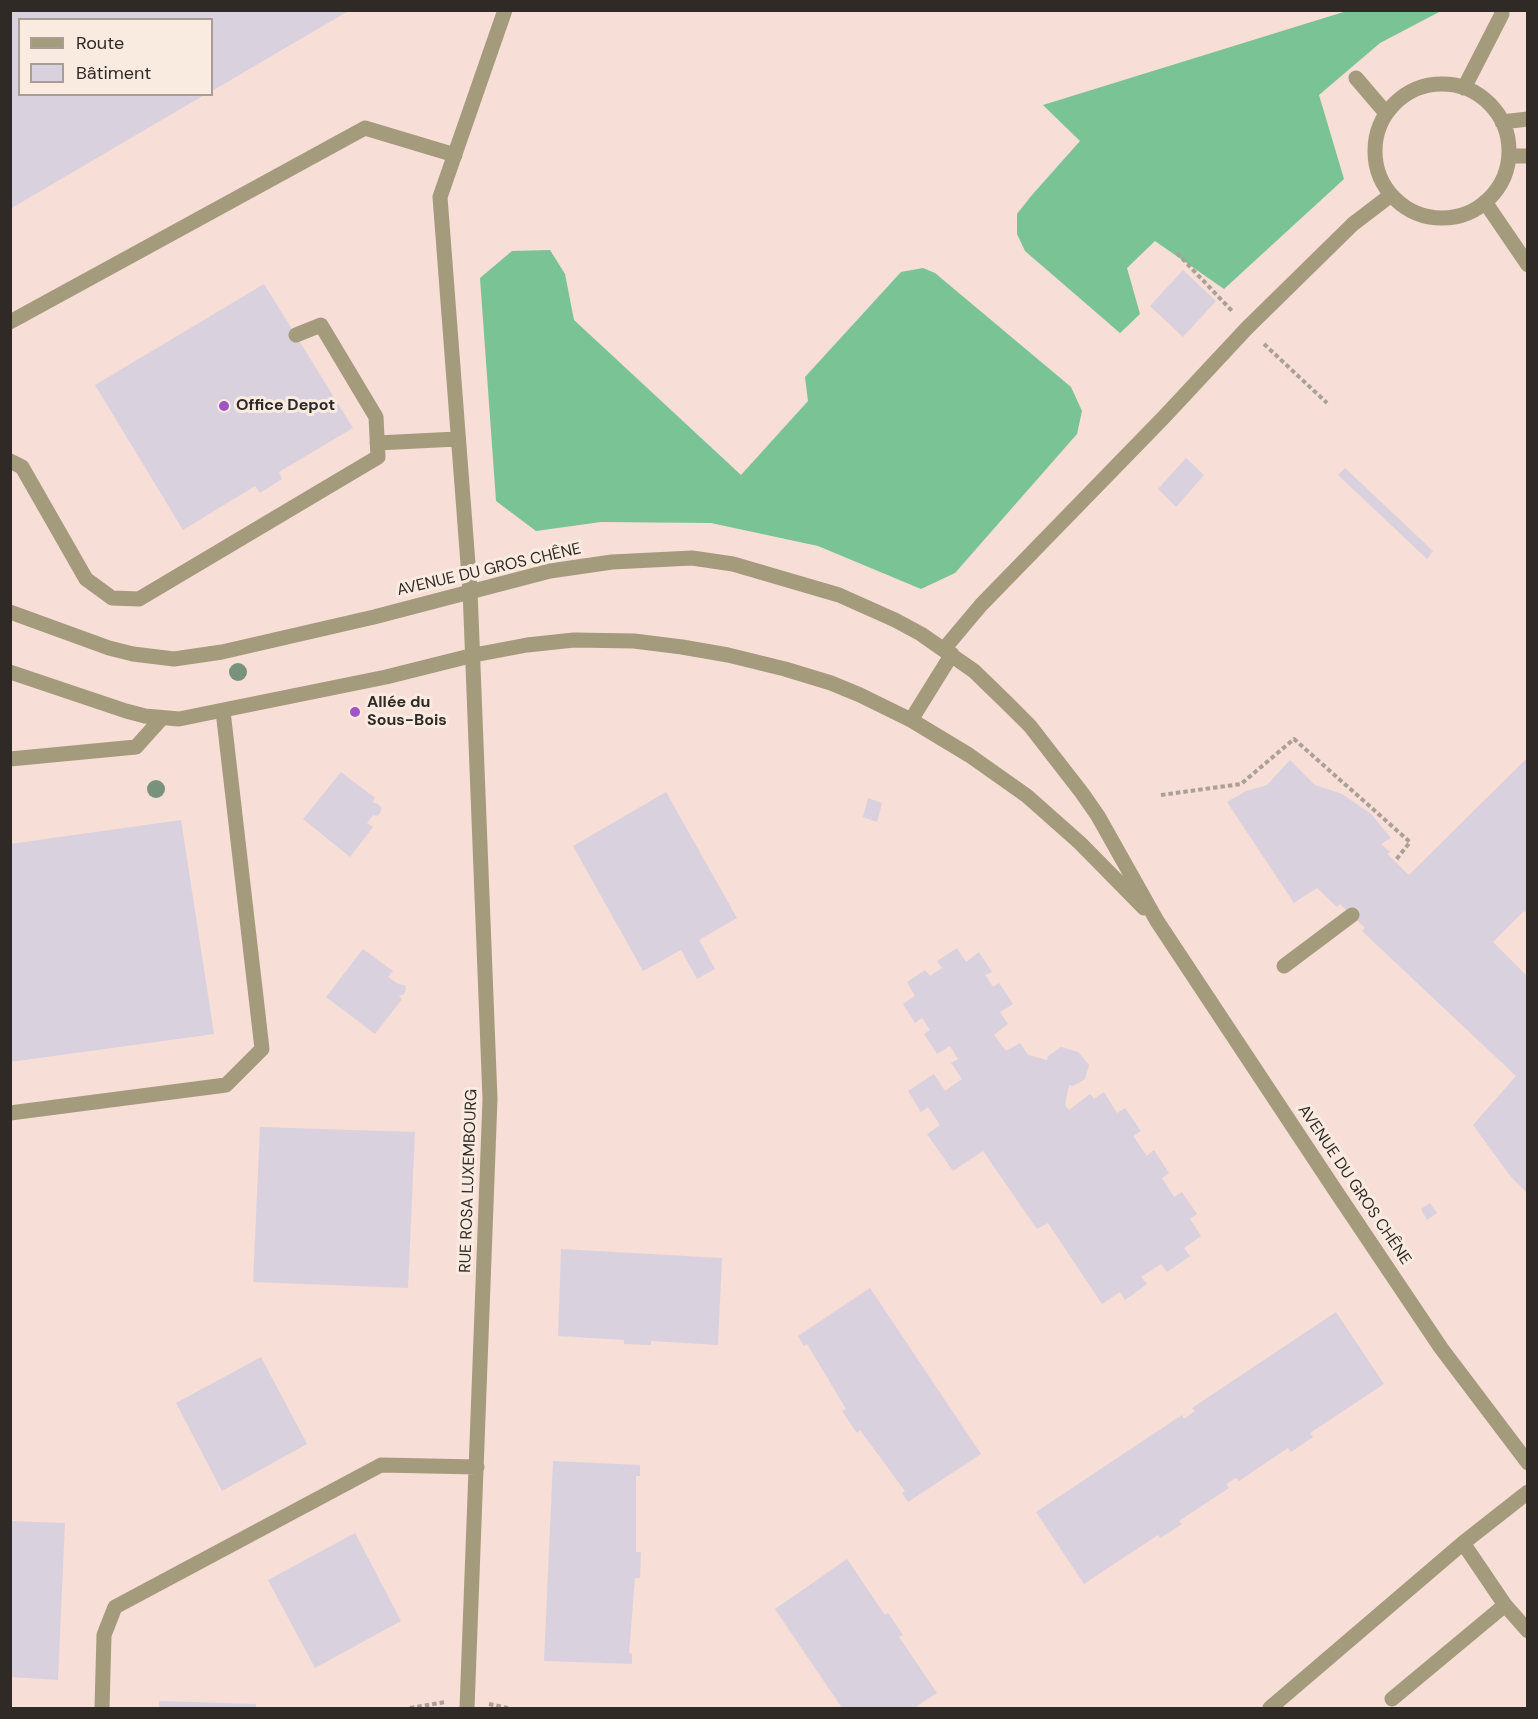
<!DOCTYPE html>
<meta charset="utf-8">
<style>
body{margin:0}
#map{position:relative;width:1538px;height:1719px;overflow:hidden;background:#faebe1;font-family:"DM Sans",sans-serif}
canvas{display:block}
.frame{position:absolute;inset:0;border:12px solid #2f2a26;pointer-events:none}
.legend{position:absolute;left:18px;top:18px;width:195px;height:78px;box-sizing:border-box;background:#faebe1;border:2px solid #a99e96;margin:0;padding:8px 10px;list-style:none;font-size:18px;color:#2f2a26}
.legend li{display:flex;align-items:center;gap:12px;height:30px}
.legend b{width:30px;border:2px solid #a99e96}
</style>
<div id="map">
<canvas width="1538" height="1719"></canvas>
<div class="frame"></div>
<ul class="legend">
<li><b style="height:8px;background:#a39b7b"></b>Route</li>
<li><b style="height:16px;background:#dad1df"></b>Bâtiment</li>
</ul>
</div>
<script>
const c = document.querySelector('canvas').getContext('2d');
c.lineJoin = 'round';
function fill(path, color) { c.fillStyle = color; c.fill(path, 'evenodd'); }
const poly = rows => new Path2D(rows.map(r => 'M' + r).join(''));
function strokePath(path, color, width, dash) { c.strokeStyle = color; c.lineWidth = width; c.lineCap = dash ? 'butt' : 'round'; c.setLineDash(dash || []); c.stroke(path); }
function drawText(font, color, halo, rows, align = 'center') {
  c.font = font + ' "DM Sans",sans-serif'; c.lineWidth = 6; c.setLineDash([]); c.textBaseline = 'middle'; c.strokeStyle = halo; c.fillStyle = color; for (const [text, x, y, turn = 0] of rows) {
    c.save(); c.translate(x, y); c.rotate((+turn || 0) * Math.PI / 180); c.textAlign = isNaN(turn) ? turn : align; if (halo) c.strokeText(text, 0, 0); c.fillText(text, 0, 0); c.restore();
  }
}
const industrial = poly([
 [11,11,1527,11,1527,1708,11,1708],
 [20,20,212,20,212,94,20,94]
]);
const forest = poly([
 [1350,10,1441,11,1380,43,1319,95,1344,179,1224,289,1155,241,1127,268,1140,314,1120,333,1025,251,1017,234,1017,214,1032,195,1080,141,1043,105],
 [550,250,565,274,574,320,741,475,808,401,805,377,901,272,923,268,935,273,1071,387,1082,411,1077,434,955,573,921,589,818,546,711,523,601,522,536,531,496,501,480,278,512,251]
]);
const building = poly([
 [10,10,350,10,212,91,212,20,20,20,20,94,206,94,10,209],
 [1183,270,1216,301,1183,337,1150,306],
 [264,284,353,428,279,472,282,479,260,493,255,486,183,530,95,385],
 [1186,458,1204,475,1176,507,1158,489],
 [1345,468,1433,551,1427,559,1338,475],
 [1528,757,1528,915,1524,911,1493,942,1528,977,1528,1194,1511,1177,1473,1125,1516,1076,1362,931,1365,928,1340,904,1337,907,1317,888,1294,903,1227,802,1246,791,1267,785,1290,760,1315,785,1342,794,1371,814,1391,838,1381,844,1390,852,1387,854,1409,875],
 [341,772,375,798,372,802,378,804,382,808,380,813,377,816,373,815,367,823,373,827,350,857,303,819],
 [666,792,737,918,699,940,715,969,697,979,681,950,643,971,573,846],
 [868,798,882,803,877,822,863,817],
 [181,820,214,1034,10,1062,10,844],
 [957,948,966,962,979,952,992,972,985,975,993,987,999,983,1013,1004,1000,1012,1008,1024,994,1035,1006,1051,1020,1043,1028,1055,1047,1060,1048,1056,1061,1047,1078,1052,1089,1065,1085,1079,1073,1086,1069,1085,1065,1105,1069,1110,1090,1094,1094,1099,1104,1092,1117,1113,1125,1108,1141,1131,1133,1136,1147,1156,1154,1150,1169,1173,1162,1178,1174,1197,1182,1192,1197,1214,1190,1219,1201,1236,1184,1248,1190,1256,1167,1272,1161,1264,1141,1277,1147,1284,1125,1300,1120,1292,1102,1304,1048,1223,1037,1229,983,1151,953,1171,927,1134,940,1125,928,1107,921,1112,908,1091,934,1074,945,1091,962,1079,951,1063,958,1059,950,1046,937,1054,924,1034,930,1030,922,1018,915,1023,903,1004,915,996,907,982,925,970,930,976,942,968,937,961],
 [363,949,393,971,388,977,398,984,405,985,406,989,404,994,399,996,402,999,375,1034,326,997],
 [260,1127,415,1132,408,1288,253,1282],
 [1430,1203,1437,1213,1427,1220,1421,1209],
 [561,1249,722,1258,718,1345,651,1341,651,1345,624,1344,624,1340,558,1336],
 [870,1288,981,1454,908,1502,902,1493,905,1491,860,1430,857,1433,842,1411,846,1409,807,1344,804,1346,798,1336],
 [1336,1312,1384,1384,1310,1433,1313,1437,1291,1452,1288,1448,1239,1481,1236,1478,1226,1484,1229,1488,1179,1521,1182,1524,1160,1538,1158,1535,1084,1584,1036,1512,1182,1415,1184,1419,1195,1411,1192,1408],
 [261,1357,307,1444,222,1491,176,1403],
 [553,1461,640,1465,640,1476,636,1476,636,1552,641,1552,640,1578,635,1578,629,1653,632,1654,632,1664,544,1661],
 [10,1521,65,1523,58,1680,10,1677],
 [355,1533,401,1621,315,1668,268,1580],
 [847,1559,885,1615,888,1613,903,1635,899,1637,937,1693,914,1708,842,1708,775,1609],
 [159,1701,256,1704,256,1708,159,1708]
]);
const path = poly([
 [1177,253,1232,311],
 [1264,344,1327,403],
 [1161,795,1241,784,1294,739,1410,842,1395,861],
 [489,1704,508,1708],
 [410,1708,445,1702]
]);
const minor = poly([
 [1356,78,1386,113],
 '1375 151a67 67 0 1 1 134 0a67 67 0 1 1-134 0Z',
 [1464,88,1502,14,1501,10],
 [1502,122,1528,119],
 [1509,156,1528,156],
 [1485,202,1528,265],
 [10,322,365,128,455,155],
 [377,443,457,439],
 [10,461,22,467,86,579,112,598,139,599,378,457,376,417,321,325,296,335],
 [10,612,109,648,133,654,174,659,222,652,374,617,550,571,612,562,692,558,733,564,839,595,895,620,921,634,974,671,1008,704,1030,726,1082,793,1098,816,1157,921,1335,1190,1441,1348,1528,1463],
 [944,649,981,605,1164,417,1247,328,1353,224,1391,195],
 [10,672,126,711,145,716,179,719,386,677,474,655,527,645,574,640,634,641,682,647,728,655,785,669,831,683,860,695,911,720,969,755,1027,796,1080,843,1144,908],
 [911,720,952,654],
 [10,759,136,747,162,718],
 [1284,966,1352,915],
 [10,1113,226,1085,262,1049,223,711],
 [1463,1543,1505,1605,1528,1631],
 [1392,1699,1505,1605],
 [102,1708,104,1635,115,1607,381,1465,477,1467],
 [467,1708,490,1099,470,590,440,197,505,10],
 [1270,1708,1463,1543,1528,1492]
]);
const trees = [
 [238,672],
 [156,789]
];
const markers = [
 [224,406,6,"#a253c5"],
 [355,712,6,"#a253c5"]
];
const poiNames = [
 ["Office Depot",236,406],
 ["Allée du",367,703],
 ["Sous-Bois",367,721]
];
const streetNames = [
 ["AVENUE DU GROS CHÊNE",489,570,-13],
 ["RUE ROSA LUXEMBOURG",469,1181,-88],
 ["AVENUE DU GROS CHÊNE",1354,1185,56]
];
fill(industrial, '#f7ded6');
fill(forest, '#79c395');
fill(building, '#dad1df');
strokePath(path, '#aba098', 4, [4.5, 3]);
strokePath(minor, '#a39b7b', 15);
c.fillStyle = '#79927d';
for (const [x, y] of trees) { c.beginPath(); c.arc(x, y, 9, 0, 2 * Math.PI); c.fill(); }
for (const [x, y, r, color] of markers) { const dot = new Path2D(); dot.arc(x, y, r, 0, 2 * Math.PI); c.fillStyle = color; c.fill(dot); strokePath(dot, '#faebe1', 2); }
drawText('bold 16px', '#2f2a26', '#faebe1', poiNames, 'left');
drawText('16px', '#2f2a26', '#faebe1', streetNames);
</script>
